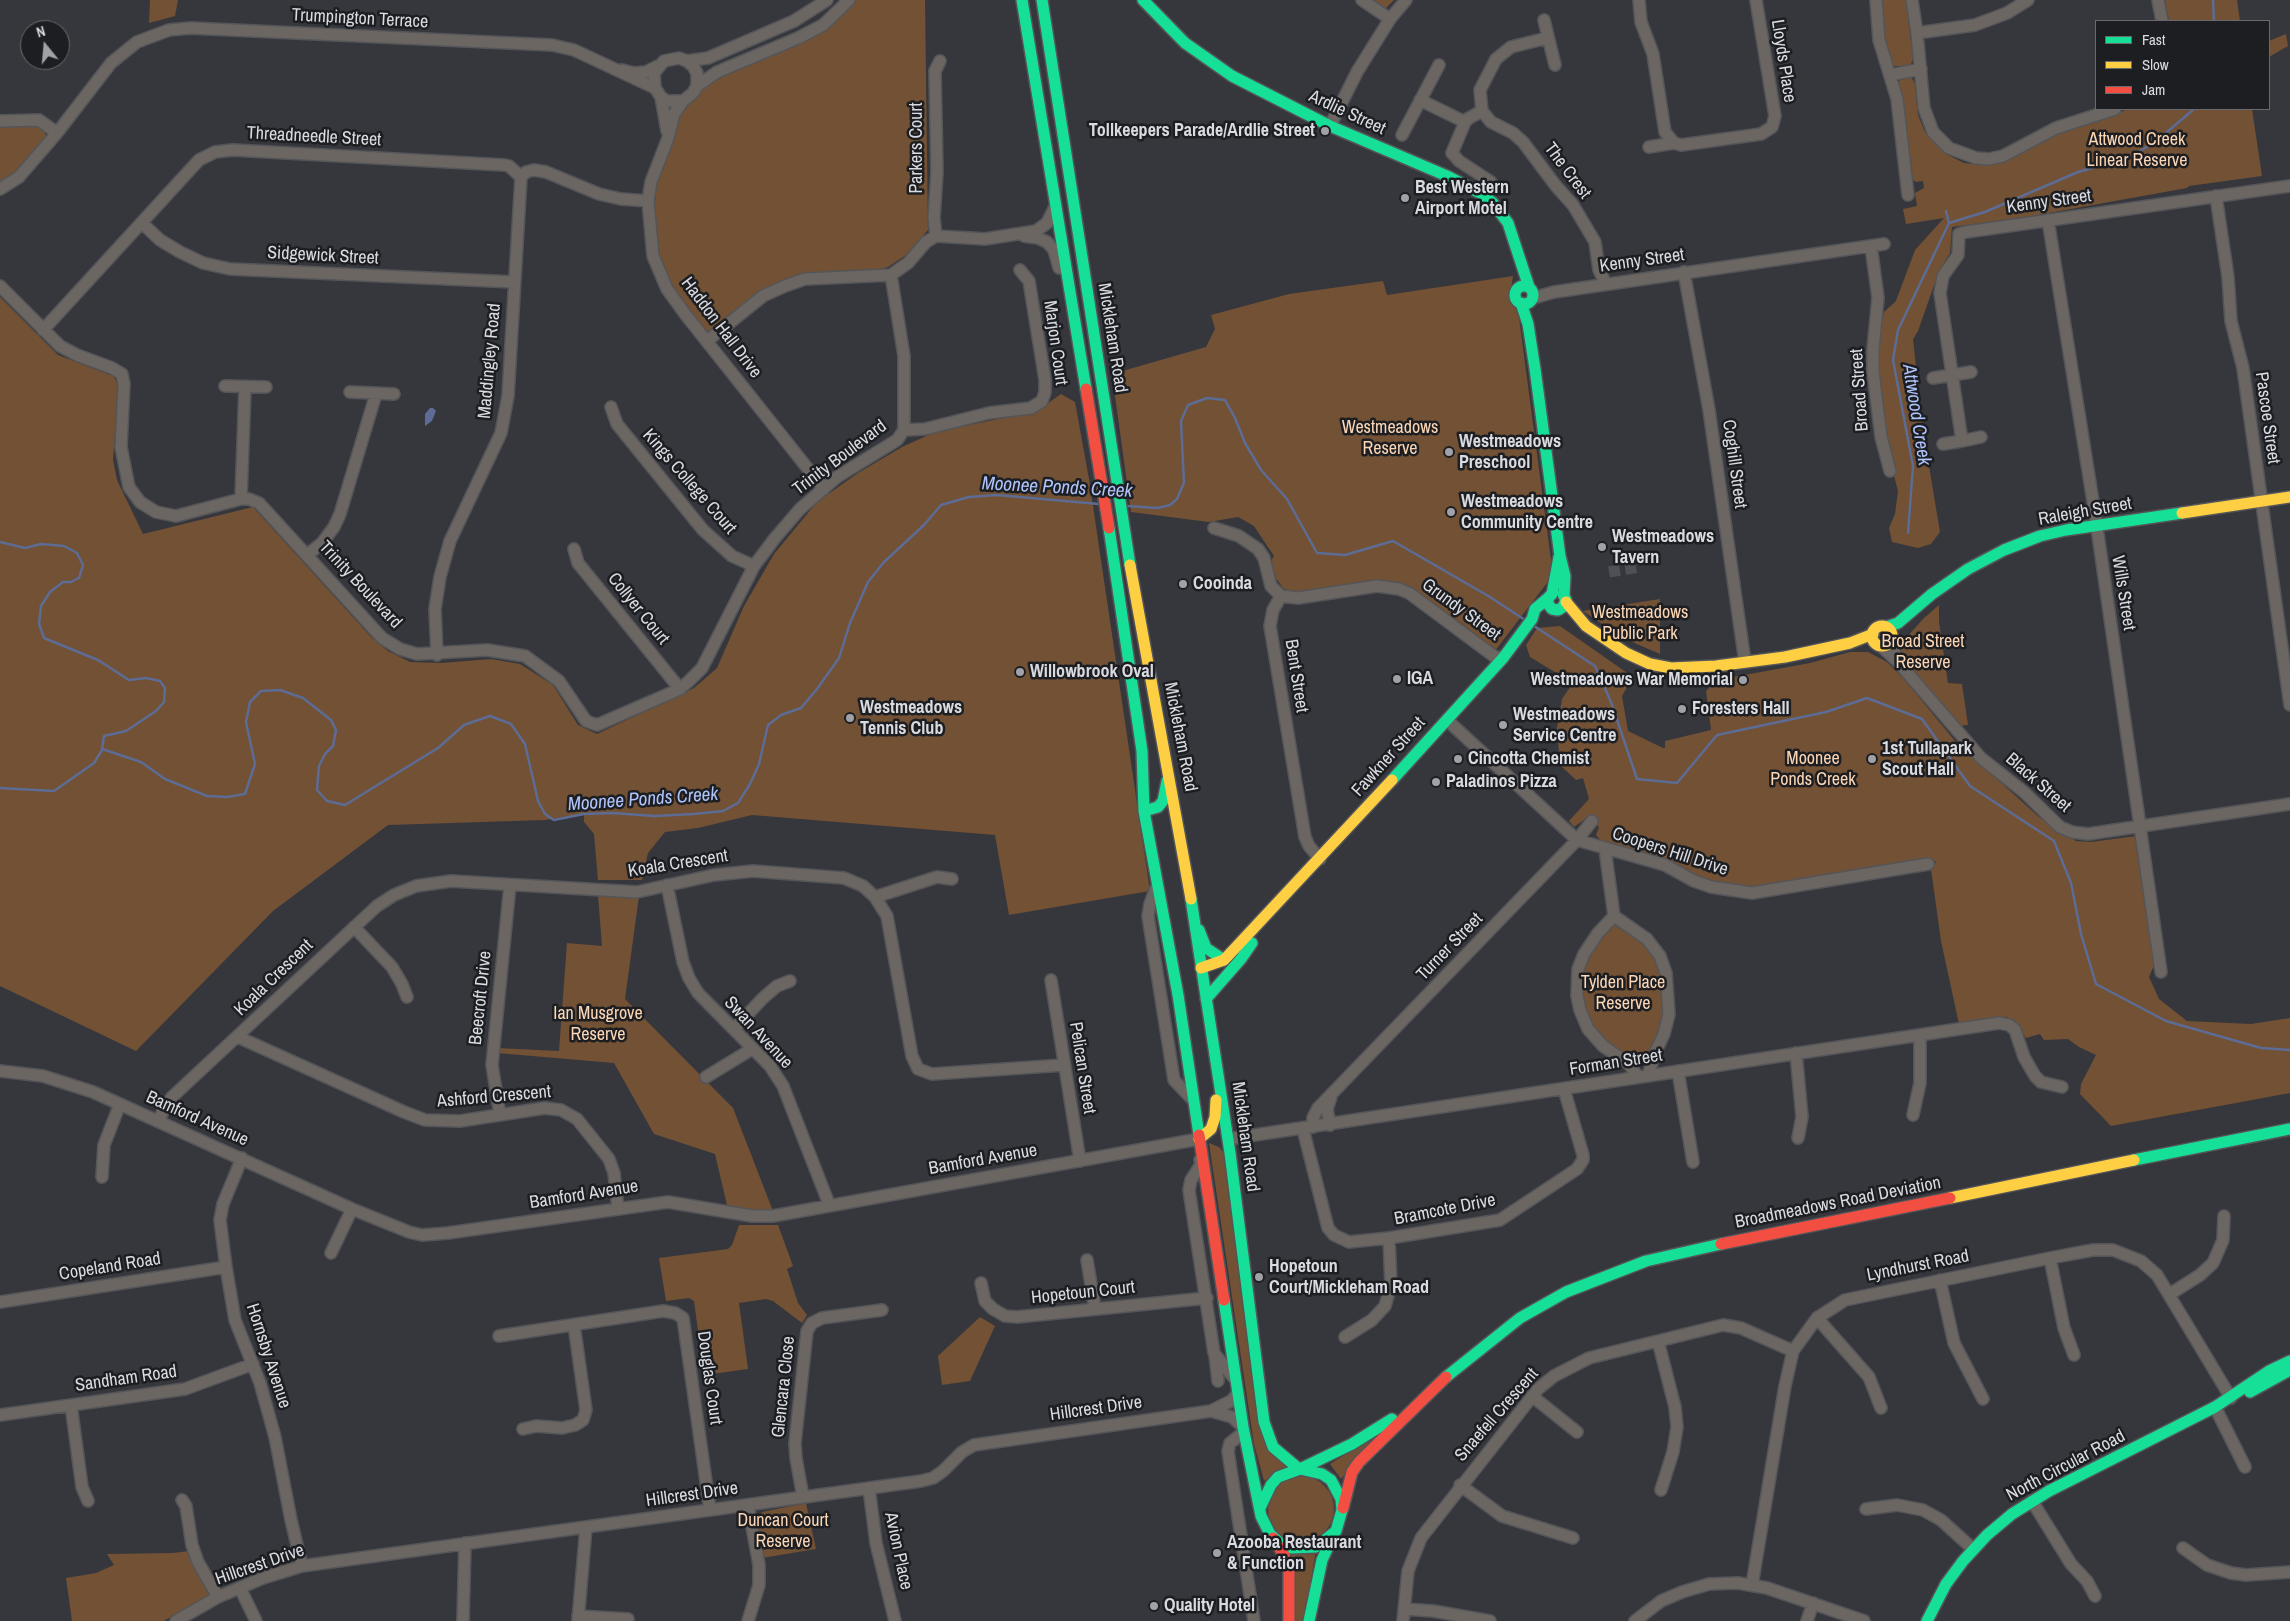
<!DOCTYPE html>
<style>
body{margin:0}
#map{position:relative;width:2290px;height:1621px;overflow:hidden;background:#36373c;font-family:"Archivo Narrow",sans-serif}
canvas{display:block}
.legend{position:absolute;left:2095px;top:20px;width:175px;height:90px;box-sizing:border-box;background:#1c1e22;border:1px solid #686a6e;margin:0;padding:6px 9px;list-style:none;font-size:15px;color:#d9dbe1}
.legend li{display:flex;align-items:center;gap:10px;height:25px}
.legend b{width:25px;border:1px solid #686a6e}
.north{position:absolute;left:20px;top:20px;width:50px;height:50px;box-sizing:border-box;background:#1c1e22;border:1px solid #686a6e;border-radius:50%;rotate:343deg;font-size:14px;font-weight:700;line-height:20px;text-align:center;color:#d9dbe1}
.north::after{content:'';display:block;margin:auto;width:18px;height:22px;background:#a0a2a7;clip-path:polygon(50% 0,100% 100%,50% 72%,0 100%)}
</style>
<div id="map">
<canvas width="2290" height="1621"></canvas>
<ul class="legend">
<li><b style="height:6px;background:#16e098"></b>Fast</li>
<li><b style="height:6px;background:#ffcf43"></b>Slow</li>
<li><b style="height:6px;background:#f24e42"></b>Jam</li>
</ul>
<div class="north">N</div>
</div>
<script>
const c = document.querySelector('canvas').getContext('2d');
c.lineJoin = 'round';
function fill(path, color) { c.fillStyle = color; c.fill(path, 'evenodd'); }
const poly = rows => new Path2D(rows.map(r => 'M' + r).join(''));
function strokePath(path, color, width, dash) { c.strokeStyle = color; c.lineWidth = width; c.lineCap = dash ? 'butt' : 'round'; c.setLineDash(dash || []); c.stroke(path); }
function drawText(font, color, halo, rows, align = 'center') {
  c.font = font + ' "Archivo Narrow",sans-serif'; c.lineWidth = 5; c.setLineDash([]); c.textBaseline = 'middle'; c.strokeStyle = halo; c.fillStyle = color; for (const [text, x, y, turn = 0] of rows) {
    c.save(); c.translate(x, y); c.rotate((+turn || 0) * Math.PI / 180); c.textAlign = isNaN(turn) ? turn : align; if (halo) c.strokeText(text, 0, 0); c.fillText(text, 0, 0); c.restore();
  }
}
const green = poly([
 [150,0,178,0,175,16,149,23],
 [855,0,925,0,928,230,906,255,888,267,869,273,807,273,759,292,708,334,671,286,657,254,653,222,657,180,674,138,680,116,701,89,719,74],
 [1371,0,1394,0,1385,9],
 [1880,0,1906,0,1913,59,1911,64,1906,66,1892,66,1883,42],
 [2165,0,2237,0,2240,21,2169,21],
 [2286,34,2288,46,2269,57,2269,41],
 [1908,76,1912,78,1915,84,1918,115,1925,132,1946,154,1964,163,1981,165,2010,159,2061,132,2115,115,2127,109,2252,109,2262,176,2189,186,2187,188,2021,218,1952,227,1950,253,1939,271,1918,331,1913,339,1922,424,1940,532,1931,544,1918,548,1892,542,1889,528,1895,514,1898,491,1884,437,1884,408,1878,370,1879,331,1884,312,1896,301,1915,250,1944,218,1906,224,1903,209,1917,206,1915,193,1924,188,1923,181,1916,182,1912,179,1897,82],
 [36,123,43,126,46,136,10,178,0,183,0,124],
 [1513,276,1510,295,1513,304,1518,310,1553,575,1495,651,1408,587,1394,582,1332,586,1302,592,1290,592,1283,588,1276,578,1271,561,1274,556,1254,526,1238,517,1209,522,1131,512,1112,374,1206,347,1215,329,1211,315,1289,294,1383,281,1387,295],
 [0,297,58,355,113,376,119,385,113,460,117,480,143,534,253,507,372,638,388,651,410,662,441,663,491,659,520,664,553,685,578,725,597,734,694,688,717,668,744,606,774,554,817,502,858,473,902,447,935,432,1037,411,1061,394,1075,402,1089,479,1150,891,1009,915,995,835,752,815,698,828,665,832,648,853,642,880,598,880,594,834,584,822,584,814,545,820,388,825,273,911,136,1051,0,986],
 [1660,599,1660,654,1623,638,1583,611],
 [1939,605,1939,622,1948,683,1962,684,1968,725,1959,726,1900,655,1897,648,1924,618],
 [1560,626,1633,677,1622,696,1628,731,1663,748,1665,748,1665,741,1711,730,1706,691,1717,680,1810,663,1850,652,1868,652,1887,662,1904,679,1955,741,2039,817,2076,841,2091,842,2136,836,2154,965,2149,977,2159,999,2187,1021,2251,1024,2290,1018,2290,1093,2111,1126,2080,1094,2081,1084,2096,1055,2079,1047,2068,1039,2044,1040,2040,1034,2026,1038,2015,1021,2006,1017,1959,1024,1941,941,1931,869,1936,862,1929,858,1747,888,1698,878,1671,861,1641,851,1604,844,1596,835,1599,827,1588,817,1574,827,1569,821,1589,799,1583,778,1576,780,1560,765,1557,728,1562,699,1573,683,1530,657,1526,645,1537,628],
 [598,895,639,896,625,999,733,1108,773,1211,752,1211,727,1205,715,1154,654,1134,614,1063,497,1053,497,1048,559,1051,567,943,602,946],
 [1615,923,1642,940,1659,962,1666,1002,1658,1039,1642,1064,1628,1059,1597,1035,1581,1003,1582,972,1595,942],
 [1209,1143,1219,1147,1224,1153,1258,1408,1287,1466,1264,1481,1254,1444],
 [739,1225,778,1225,793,1266,787,1269,798,1303,807,1315,802,1323,773,1301,766,1299,739,1303,748,1369,704,1375,694,1301,689,1298,666,1301,659,1258,728,1249,732,1245],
 [980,1317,995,1326,970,1381,942,1385,938,1356],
 [1375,1436,1341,1479,1330,1464],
 '1268 1509a33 33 0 1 1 66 0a33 33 0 1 1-66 0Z',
 [806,1503,816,1549,762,1558,756,1519,762,1512],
 [1316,1550,1304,1621,1295,1621,1289,1551],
 [189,1551,211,1595,164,1621,72,1621,66,1578,96,1573,114,1565,107,1554,173,1553]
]);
const water = poly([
 [430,408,433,408,436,411,432,421,425,426,425,414]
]);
const stream = poly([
 [2213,0,2214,21],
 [1946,211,1949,223],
 [1127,506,1158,508,1170,505,1177,499,1184,483,1181,421,1188,405,1207,398,1225,400,1235,418,1245,443,1261,470,1287,499,1317,553,1345,555,1393,541,1490,597,1525,620],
 [1908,533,1913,466,1893,360,1898,330,1949,223,1985,212,2078,172,2127,158,2154,143,2194,109],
 [0,542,25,548,41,544,64,546,77,553,83,565,79,578,71,582,63,582,50,592,41,606,39,624,44,638,98,660,129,680,146,678,160,681,165,688,164,702,156,711,126,731,104,736,102,749,141,762,165,779,207,796,227,797,245,794,255,764,246,722,250,702,261,691,280,690,303,698,331,720,336,730,333,746,325,754,319,766,317,790,327,801,345,805,438,748,464,725,490,716,511,724,525,744,538,801,545,814,554,820,584,814,612,813,655,816,694,814,723,811,738,803,750,784,759,764,768,725,781,715,801,708,817,689,839,658,850,623,868,582,884,562,924,525,941,505,969,497,997,495,1099,504],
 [1534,626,1595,666,1611,702,1637,779,1677,783,1717,735,1826,712,1867,698,1922,719,1970,786,2054,841,2071,883,2081,934,2096,984,2166,1021,2261,1048,2290,1050],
 [0,788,54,791,94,763,102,750]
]);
const streetTunnel = poly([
 [1609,572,1640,567]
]);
const street = poly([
 [1362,0,1390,19],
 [1639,0,1641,22,1653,54,1665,132,1674,143],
 [1876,0,1879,40,1897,99,1908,195],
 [1912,0,1917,33,1924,108,1933,132,1949,148,1976,158,1989,159,2003,156,2056,128,2115,109],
 [2158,0,2162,21],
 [1544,20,1555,65],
 [1917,33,1975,25,2007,13,2028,0],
 [1547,38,1511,47,1496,59,1480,90,1482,111,1491,122,1513,133,1523,142,1556,186,1573,205,1595,242,1599,270,1606,284],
 [687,61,708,58,794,21,827,0],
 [622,70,634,73,646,72,658,66],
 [1890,75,1921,69],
 [697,86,697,73,693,66,687,61,679,58,664,61,654,73,655,88,661,97,667,101,683,101,693,93,697,86,717,72,798,38,823,25,849,0],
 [661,97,667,131],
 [1420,100,1465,122],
 [683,101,674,114,668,138,651,182,648,201,653,256,667,289,685,314,824,489],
 [1482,111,1469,118,1465,122,1452,153,1459,161,1491,182],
 [0,121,39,120,57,133],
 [1330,126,1357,72,1390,19,1406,0],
 [1402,135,1439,65],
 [1649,147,1674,143,1681,145,1761,134,1772,127,1775,116,1756,0],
 [521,177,526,172,534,170,546,172,599,194,621,199,648,201],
 [0,189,19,177,57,133,111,63,137,42,169,30,190,28,552,45,574,50,655,88],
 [2216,196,2228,277,2231,321,2243,368,2290,705],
 [2048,220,2095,514,2161,972],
 [142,223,160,240,180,252,203,263,230,269,514,282],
 [936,236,934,218,937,172,935,71,940,61],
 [1024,236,1038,238,1047,242,1054,250,1059,268],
 [1871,246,1878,298,1873,349,1873,372,1881,437,1890,471],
 [1684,272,1709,410,1745,662],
 [0,286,60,346,77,355,112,368,122,374,124,384,121,447,129,487,140,502,156,512,176,516,241,499,249,499,259,503,382,638,400,649,417,654,487,650,525,656,559,681,586,721,597,725,680,689,689,681,702,668,754,566,775,538,800,509,837,477,897,440,904,430,904,356,891,275],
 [1533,298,1554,292,1884,244],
 [43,330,199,160,215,152,233,150,504,165,509,166,521,177],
 [707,341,763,296,785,286,805,279,891,275,908,263,926,242,936,236,985,239,1036,231,1047,223,1055,207],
 [1933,378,1971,372],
 [225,386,266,387],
 [350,392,394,394],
 [611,407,617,424,703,530,732,556,754,566],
 [904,430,925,429,989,413,1031,408,1042,401,1045,392,1045,380,1029,281,1020,270],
 [1962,441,1981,437],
 [1943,444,1962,441,1940,293,1943,276,1958,255,1959,234,1966,232,2290,186],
 [241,499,245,387],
 [1214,528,1239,536,1258,549,1264,558,1271,586,1281,596,1298,598,1377,586,1399,589,1409,593,1495,657,1503,658],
 [574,549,578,563,680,689],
 [307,555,322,543,334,527,340,514,376,394],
 [1281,596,1273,610,1270,626,1305,837,1309,846,1320,859],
 [1891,640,1897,659],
 [1881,646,1897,661,1981,758,2024,792,2060,827,2072,832,2088,834,2290,804],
 [437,655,435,609,440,577,450,541,501,433,508,396,521,177],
 [1447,720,1577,840,1665,865,1694,881,1711,887,1752,893,1928,864],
 [1605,849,1614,916],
 [667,885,683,962,689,978,698,993,770,1066,783,1086,829,1204],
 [1156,888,1150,904,1148,916,1174,1080,1192,1099],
 [875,897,937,877,952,879],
 [1614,916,1598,933,1584,954,1578,969,1577,996,1580,1010,1588,1029,1603,1046,1629,1064,1638,1077],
 [1614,916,1647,939,1660,956,1666,973,1669,1014,1664,1034,1655,1053,1648,1076],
 [354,927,392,967,402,984,407,997],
 [1051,980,1080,1161],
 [734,1029,763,998,777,986,790,981],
 [238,1037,404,1112,425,1120,460,1121,545,1108,561,1110,577,1119,609,1159,614,1173,618,1208],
 [1796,1053,1802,1117,1798,1138],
 [0,1071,43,1076,93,1092,352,1209,409,1232,422,1235,448,1233,668,1202,752,1216,773,1216,1199,1139],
 [1678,1071,1693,1162],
 [706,1077,752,1049],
 [500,1115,492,1065,510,885],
 [1913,1115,1920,1083,1920,1036],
 [159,1120,165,1107,172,1097,377,906,394,895,416,886,451,881,637,892,714,875,753,871,844,878,863,886,875,897,887,916,912,1056,918,1069,932,1074,1064,1065],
 [1330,1125,1327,1109,1331,1097],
 [1313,1127,1313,1118,1318,1108,1577,840,1592,821],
 [1303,1129,1328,1228,1334,1235,1349,1242,1389,1238,1500,1220,1577,1169,1583,1160,1583,1155,1564,1089],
 [1228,1139,1999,1023,2009,1025,2015,1030,2024,1057,2035,1076,2041,1082,2062,1087],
 [242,1158,223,1204,220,1220,226,1267,235,1320,260,1383,275,1437,291,1520,302,1566],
 [1200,1160,1202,1163,1191,1180,1189,1190,1214,1353,1234,1378],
 [102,1177,104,1145,120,1104],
 [331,1253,352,1209],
 [2050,1258,2064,1328,2074,1355],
 [1087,1260,1095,1309],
 [1940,1280,1954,1343,1983,1399],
 [981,1283,985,1301,993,1309,1005,1316,1017,1317,1207,1298],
 [2170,1294,2200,1275,2213,1263,2223,1240,2224,1216],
 [0,1302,226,1267],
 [1817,1318,1869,1377,1881,1408],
 [499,1336,663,1311,675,1313,683,1318,710,1510],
 [1345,1337,1372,1320,1385,1306,1391,1285,1389,1238],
 [1658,1341,1675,1407,1677,1427,1673,1452,1661,1490],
 [1215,1355,1218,1381],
 [1532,1396,1577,1432],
 [71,1405,82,1487,88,1501],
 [2215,1407,2245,1467],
 [1211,1411,1232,1417,1243,1427],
 [0,1415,185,1389,253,1364],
 [523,1429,536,1426,562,1428,575,1425,583,1420,586,1410,574,1325],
 [1244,1432,1230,1443,1228,1451,1254,1621],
 [1460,1485,1502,1516,1573,1538],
 [869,1488,876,1543,895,1621],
 [803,1497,796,1458,795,1443,807,1331,812,1323,822,1318,882,1310],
 [182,1500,186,1506,192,1545,198,1562,218,1597],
 [2032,1501,2071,1564,2087,1581,2095,1596],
 [1866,1509,1897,1505,1923,1510,1941,1520,1973,1549],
 [2183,1548,2207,1565,2231,1573,2246,1575,2290,1572],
 [1752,1585,1785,1386,1793,1351,1817,1318,1845,1300,2050,1258,2093,1250,2113,1250,2141,1261,2157,1275,2231,1398],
 [240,1588,256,1621],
 [1404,1609,1433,1611,1490,1621],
 [578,1616,628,1619],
 [176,1621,218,1597,263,1578,302,1566,921,1481,933,1478,943,1471,962,1452,974,1445,1211,1411,1231,1401,1238,1393],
 [463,1621,465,1543],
 [578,1621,586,1527],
 [748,1621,759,1585,759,1565,748,1505],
 [1403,1621,1408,1571,1421,1538,1538,1389,1554,1376,1589,1358,1723,1325,1741,1328,1793,1351],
 [1635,1621,1661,1601,1682,1592,1709,1584,1738,1583,1767,1588,1864,1621],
 [1807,1621,1813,1603]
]);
const fast = poly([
 [1022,0,1086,389],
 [1042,0,1130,565],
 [1143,0,1185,43,1232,76,1330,126,1447,176,1482,194,1493,203,1508,223,1529,287],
 '1515 295a9 9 0 1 1 18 0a9 9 0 1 1-18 0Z',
 [1521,303,1528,324,1535,369,1560,556,1565,576,1564,595],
 [1109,528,1142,751,1144,811,1178,995,1199,1135],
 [1559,557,1552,594,1548,598,1548,604,1552,609,1558,610,1563,607,1566,600,1563,594],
 [1886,627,1898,623,1932,594,1968,569,2004,550,2040,536,2066,530,2182,513],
 [1392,780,1503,658,1532,619,1535,609,1548,598],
 [1144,811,1158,807,1163,801,1167,781],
 [1191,899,1230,1153,1264,1422,1273,1447,1299,1469],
 [1199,930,1206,948,1224,960],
 [1206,999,1241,959,1252,943],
 [2134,1160,2290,1129],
 [1224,1300,1243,1427,1261,1516,1270,1534,1280,1543,1291,1548,1316,1547,1336,1531,1342,1510,1341,1499,1331,1480,1322,1474,1300,1469,1278,1477,1271,1485,1260,1508],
 [1446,1377,1520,1318,1566,1292,1646,1261,1721,1244],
 [2250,1392,2290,1370],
 [1300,1469,1352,1444,1392,1419],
 [1309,1621,1322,1560,1333,1536],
 [1927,1621,1946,1584,1963,1561,1987,1535,2012,1514,2049,1491,2215,1407,2269,1371,2290,1361]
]);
const slow = poly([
 [2182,513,2290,497],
 [1130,565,1191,899],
 [1566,602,1586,626,1626,653,1650,664,1671,668,1716,666,1785,657,1850,643,1873,634],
 '1872 636a10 10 0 1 1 20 0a10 10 0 1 1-20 0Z',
 [1201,968,1224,960,1392,780],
 [1199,1139,1211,1129,1215,1117,1216,1100],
 [1950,1198,2134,1160]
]);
const jam = poly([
 [1086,389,1109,528],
 [1199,1135,1224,1300],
 [1721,1244,1950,1198],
 [1343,1508,1352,1472,1359,1462,1446,1377],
 [1273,1538,1284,1555,1289,1569,1289,1621]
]);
const markers = [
 [1325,131,5,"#a0a2a7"],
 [1405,198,5,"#a0a2a7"],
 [1449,452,5,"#a0a2a7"],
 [1451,512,5,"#a0a2a7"],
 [1602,547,5,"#a0a2a7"],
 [1183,584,5,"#a0a2a7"],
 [1020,672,5,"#a0a2a7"],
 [1397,679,5,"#a0a2a7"],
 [1743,680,5,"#a0a2a7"],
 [1682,709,5,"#a0a2a7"],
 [850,718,5,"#a0a2a7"],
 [1503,725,5,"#a0a2a7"],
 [1458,759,5,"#a0a2a7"],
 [1872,759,5,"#a0a2a7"],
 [1436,782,5,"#a0a2a7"],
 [1259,1277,5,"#a0a2a7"],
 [1217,1553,5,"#a0a2a7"],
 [1154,1606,5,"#a0a2a7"]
];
const streetNames = [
 ["Trumpington Terrace",360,19,3],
 ["Lloyds Place",1783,61,81],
 ["Ardlie Street",1347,113,25],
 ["Threadneedle Street",314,137,3],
 ["Parkers Court",917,148,-90],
 ["The Crest",1567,171,53],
 ["Kenny Street",2049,202,-8],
 ["Sidgewick Street",323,256,3],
 ["Kenny Street",1642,261,-8],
 ["Haddon Hall Drive",721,328,53],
 ["Mickleham Road",1112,338,81],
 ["Marjon Court",1055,343,82],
 ["Maddingley Road",490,361,-85],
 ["Broad Street",1860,390,-94],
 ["Pascoe Street",2267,418,82],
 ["Trinity Boulevard",840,458,-37],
 ["Coghill Street",1734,464,82],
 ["Kings College Court",689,482,49],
 ["Raleigh Street",2085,512,-10],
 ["Trinity Boulevard",360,585,47],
 ["Wills Street",2123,593,81],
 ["Collyer Court",638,609,51],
 ["Grundy Street",1461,610,36],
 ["Bent Street",1296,676,81],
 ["Mickleham Road",1180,737,79],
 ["Fawkner Street",1389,757,-48],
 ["Black Street",2038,783,41],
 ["Coopers Hill Drive",1670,852,18],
 ["Koala Crescent",678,864,-9],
 ["Turner Street",1450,947,-46],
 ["Koala Crescent",274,978,-44],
 ["Beecroft Drive",481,998,-84],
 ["Swan Avenue",758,1033,47],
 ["Forman Street",1616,1063,-9],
 ["Pelican Street",1082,1068,81],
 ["Ashford Crescent",494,1097,-5],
 ["Bamford Avenue",197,1119,24],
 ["Mickleham Road",1245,1137,82],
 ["Bamford Avenue",983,1160,-10],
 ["Bamford Avenue",584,1195,-9],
 ["Broadmeadows Road Deviation",1838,1203,-11],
 ["Bramcote Drive",1445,1210,-11],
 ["Lyndhurst Road",1918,1266,-11],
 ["Copeland Road",110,1267,-9],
 ["Hopetoun Court",1083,1293,-6],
 ["Hornsby Avenue",268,1356,72],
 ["Douglas Court",709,1378,82],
 ["Sandham Road",126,1379,-8],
 ["Glencara Close",784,1387,-84],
 ["Hillcrest Drive",1096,1409,-8],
 ["Snaefell Crescent",1497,1415,-49],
 ["North Circular Road",2066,1466,-28],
 ["Hillcrest Drive",692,1495,-8],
 ["Avion Place",898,1551,78],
 ["Hillcrest Drive",260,1565,-19]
];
const poiNames = [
 ["Tollkeepers Parade/Ardlie Street",1315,131,"right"],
 ["Best Western",1415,188],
 ["Airport Motel",1415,209],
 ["Westmeadows",1459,442],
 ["Preschool",1459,463],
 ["Westmeadows",1461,502],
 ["Community Centre",1461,523],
 ["Westmeadows",1612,537],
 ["Tavern",1612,558],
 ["Cooinda",1193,584],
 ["Willowbrook Oval",1030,672],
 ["IGA",1407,679],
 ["Westmeadows War Memorial",1733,680,"right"],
 ["Westmeadows",860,708],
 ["Tennis Club",860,729],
 ["Foresters Hall",1692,709],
 ["Westmeadows",1513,715],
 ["Service Centre",1513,736],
 ["1st Tullapark",1882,749],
 ["Scout Hall",1882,770],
 ["Cincotta Chemist",1468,759],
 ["Paladinos Pizza",1446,782],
 ["Hopetoun",1269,1267],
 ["Court/Mickleham Road",1269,1288],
 ["Azooba Restaurant",1227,1543],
 ["& Function",1227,1564],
 ["Quality Hotel",1164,1606]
];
const parkNames = [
 ["Attwood Creek",2137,140],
 ["Linear Reserve",2137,161],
 ["Westmeadows",1390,428],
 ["Reserve",1390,449],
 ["Westmeadows",1640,613],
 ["Public Park",1640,634],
 ["Broad Street",1923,642],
 ["Reserve",1923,663],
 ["Moonee",1813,759],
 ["Ponds Creek",1813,780],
 ["Tylden Place",1623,983],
 ["Reserve",1623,1004],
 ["Ian Musgrove",598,1014],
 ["Reserve",598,1035],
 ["Duncan Court",783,1521],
 ["Reserve",783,1542]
];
const waterNames = [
 ["Attwood Creek",1916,415,81],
 ["Moonee Ponds Creek",1057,488,3],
 ["Moonee Ponds Creek",643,800,-4]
];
fill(green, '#725135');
fill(water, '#5d6c94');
strokePath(stream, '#5d6c94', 2.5);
strokePath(streetTunnel, '#4e5055', 11, [11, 5.5]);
strokePath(street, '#545559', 14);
strokePath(fast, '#545559', 14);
strokePath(slow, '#545559', 14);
strokePath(jam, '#545559', 14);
strokePath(street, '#6b6662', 11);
strokePath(fast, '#16e098', 11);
strokePath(slow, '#ffcf43', 11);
strokePath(jam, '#f24e42', 11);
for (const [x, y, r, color] of markers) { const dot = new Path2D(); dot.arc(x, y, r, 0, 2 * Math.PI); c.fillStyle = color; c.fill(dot); strokePath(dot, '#1c1e22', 2); }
drawText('18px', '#d9dbe1', '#1c1e22', streetNames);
drawText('bold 18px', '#d9dbe1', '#1c1e22', poiNames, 'left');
drawText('18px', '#fcd6b5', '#1c1e22', parkNames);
drawText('italic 19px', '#afc4fb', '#1c1e22', waterNames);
</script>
